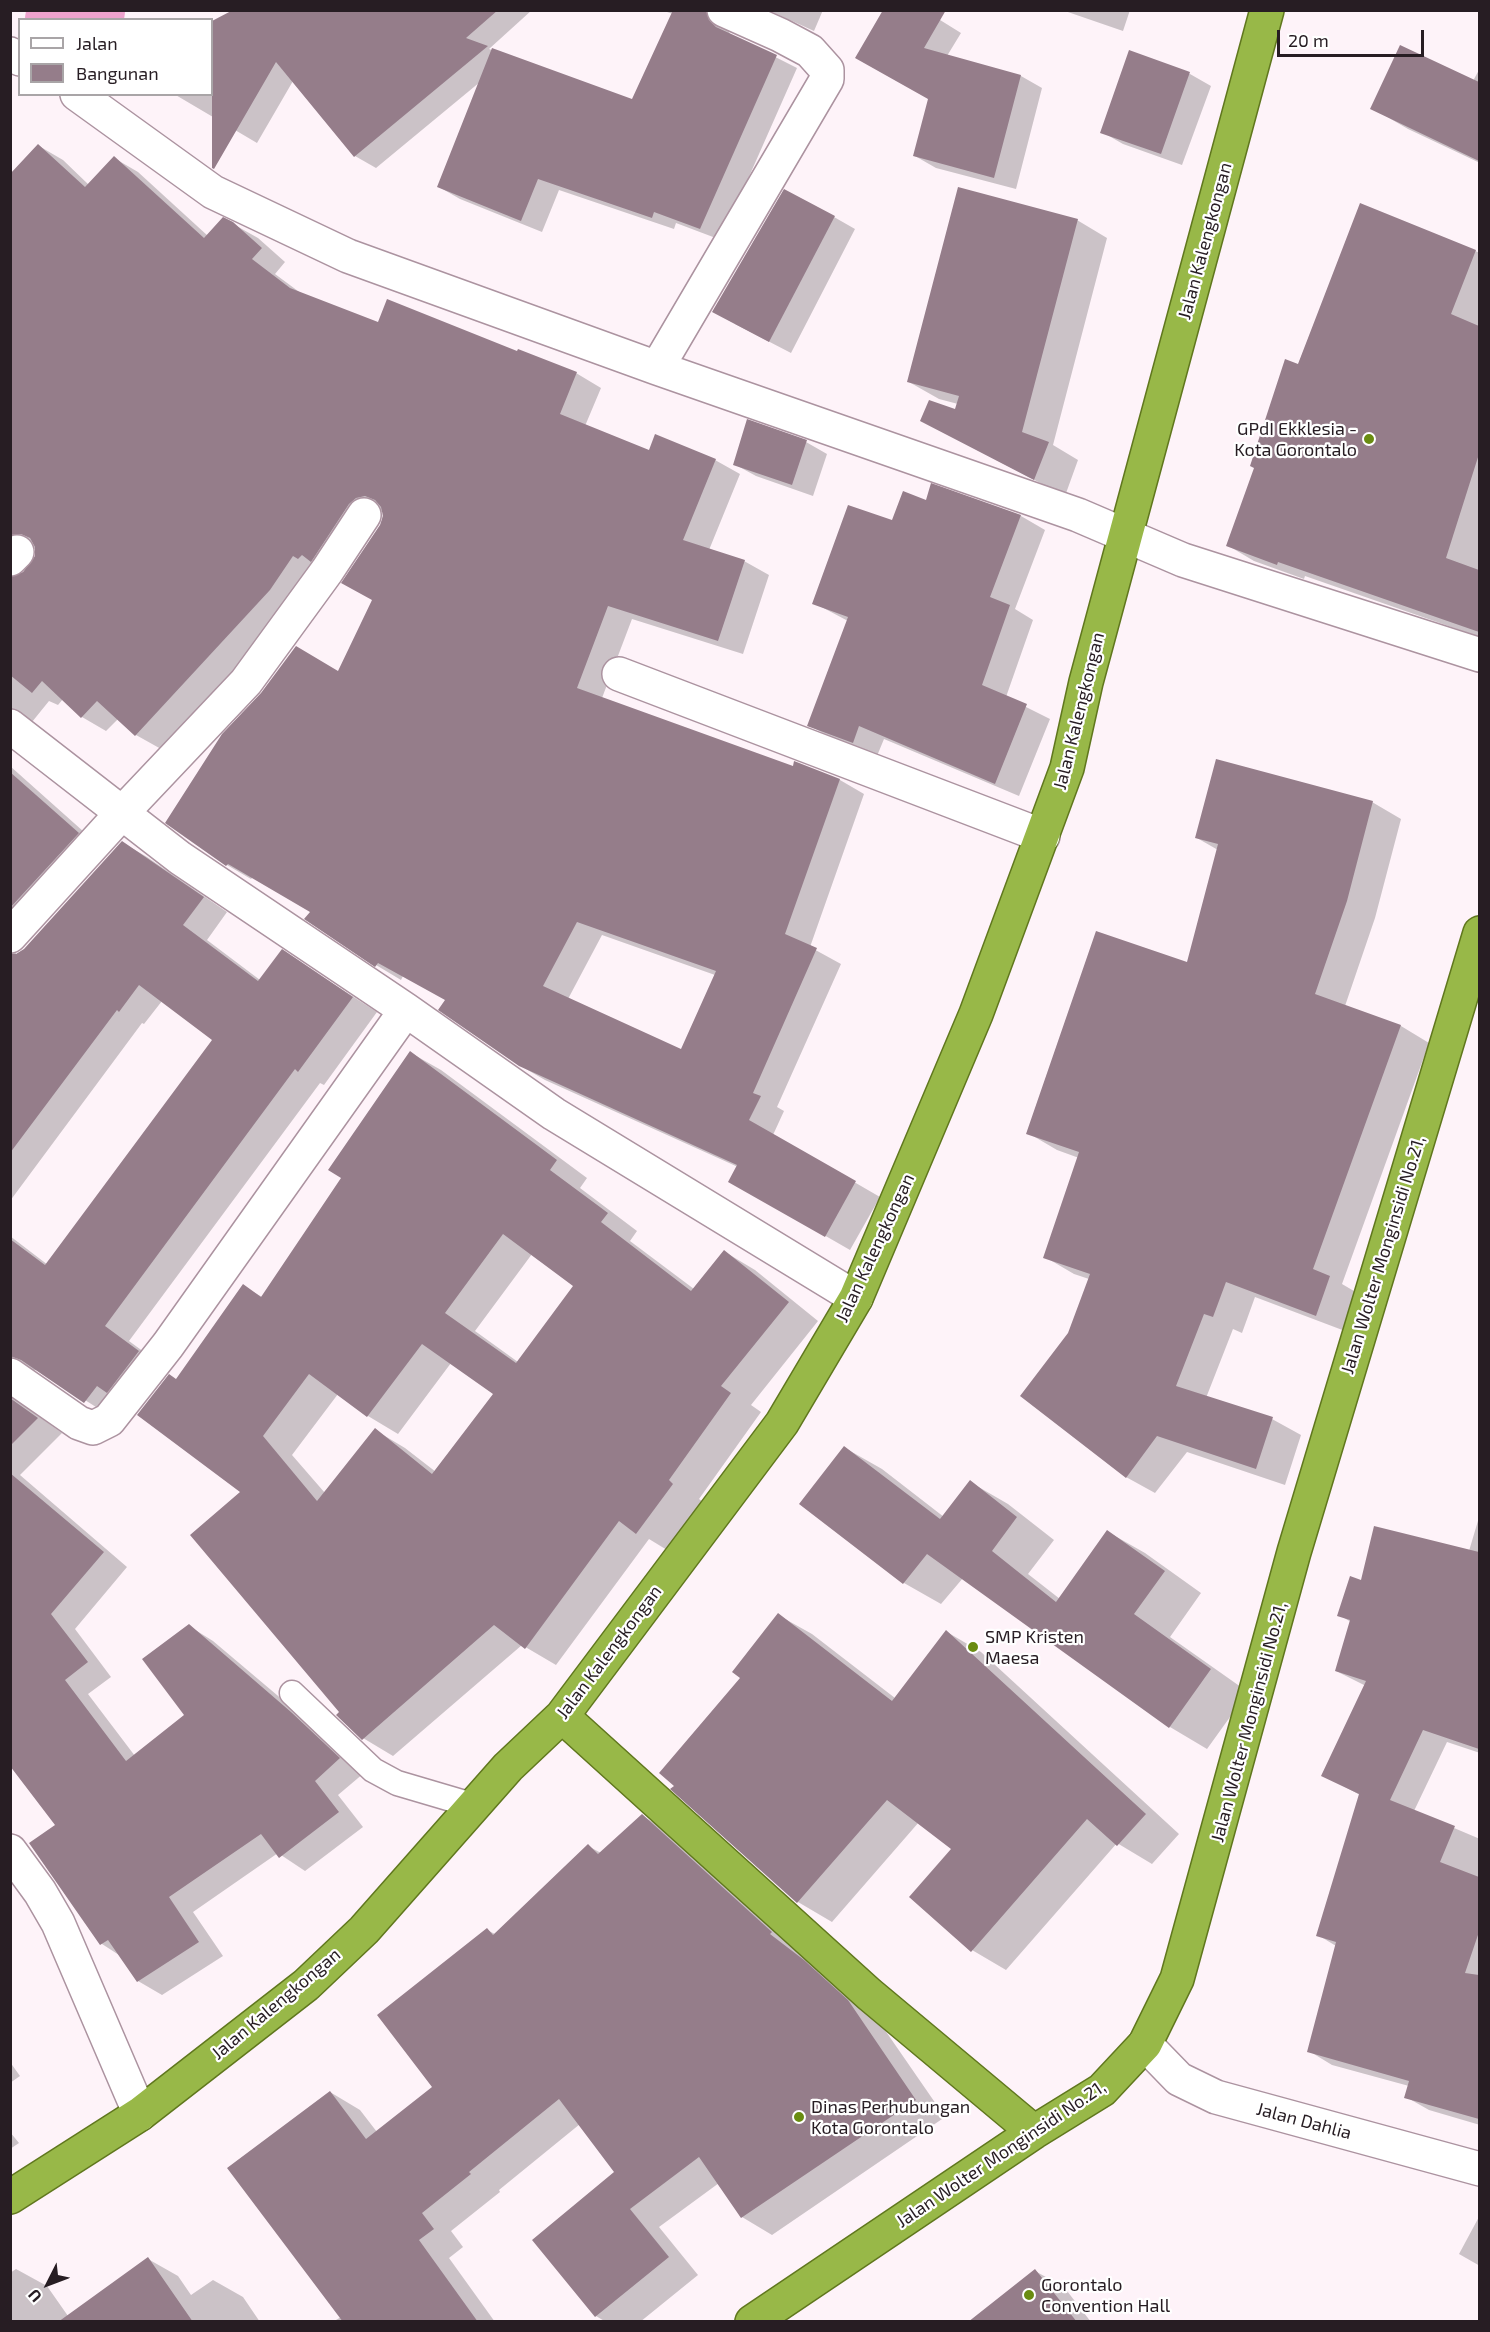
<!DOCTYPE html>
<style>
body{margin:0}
#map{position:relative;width:1490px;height:2332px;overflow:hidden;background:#fef3f9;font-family:"Exo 2",sans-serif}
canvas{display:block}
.frame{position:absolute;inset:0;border:12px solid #271d23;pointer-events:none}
.legend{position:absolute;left:18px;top:18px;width:195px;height:78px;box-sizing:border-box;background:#fff;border:2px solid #a9a5a7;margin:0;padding:8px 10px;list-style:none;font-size:18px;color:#271d23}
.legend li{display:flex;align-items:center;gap:12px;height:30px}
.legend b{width:30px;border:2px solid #a9a5a7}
.north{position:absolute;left:18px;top:2254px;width:60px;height:60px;-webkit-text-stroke:4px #fff;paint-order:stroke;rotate:228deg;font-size:16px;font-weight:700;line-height:24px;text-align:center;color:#271d23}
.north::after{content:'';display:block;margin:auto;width:21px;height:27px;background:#271d23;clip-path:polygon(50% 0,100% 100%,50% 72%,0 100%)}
.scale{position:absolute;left:1277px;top:30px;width:147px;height:27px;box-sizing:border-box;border:3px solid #271d23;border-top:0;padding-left:8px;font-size:18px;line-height:21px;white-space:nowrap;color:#271d23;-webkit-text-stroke:4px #fff;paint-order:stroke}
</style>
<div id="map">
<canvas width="1490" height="2332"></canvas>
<div class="frame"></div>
<ul class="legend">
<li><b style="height:8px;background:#fff"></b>Jalan</li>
<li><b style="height:16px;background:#957d8a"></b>Bangunan</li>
</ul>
<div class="north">U</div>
<div class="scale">20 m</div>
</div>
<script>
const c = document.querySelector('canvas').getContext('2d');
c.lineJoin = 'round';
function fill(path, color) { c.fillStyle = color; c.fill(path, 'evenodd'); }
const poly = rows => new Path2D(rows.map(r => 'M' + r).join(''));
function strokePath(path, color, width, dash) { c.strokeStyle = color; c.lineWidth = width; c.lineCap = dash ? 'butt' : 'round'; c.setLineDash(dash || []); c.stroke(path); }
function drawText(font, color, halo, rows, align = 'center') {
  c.font = font + ' "Exo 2",sans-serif'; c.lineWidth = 4.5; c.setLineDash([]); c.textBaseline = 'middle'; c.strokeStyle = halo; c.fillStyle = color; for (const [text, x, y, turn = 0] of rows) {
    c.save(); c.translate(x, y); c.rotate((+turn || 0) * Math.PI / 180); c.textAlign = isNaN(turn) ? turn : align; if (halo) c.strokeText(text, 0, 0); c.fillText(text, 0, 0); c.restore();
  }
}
const shadow = poly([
 [236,10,532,10,489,49,633,100,673,14,661,10,731,10,726,26,730,34,797,68,721,240,676,223,674,229,559,190,542,232,460,199,439,187,480,82,376,168,355,156,293,81,257,143,174,94,212,94,212,23],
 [768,10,823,10,814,31],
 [884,10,924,10,961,33,947,56,1021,76,1042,88,1016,189,936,168,915,156,930,99],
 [1062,10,1130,10,1123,31],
 [1130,52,1190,74,1211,86,1182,165,1123,144,1102,132],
 [1480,68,1480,163,1408,129,1372,108,1473,81],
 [39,146,63,160,89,185,114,158,138,172,208,236,233,224,258,238,285,262,275,274,302,294,378,324,518,353,576,373,601,388,585,426,650,452,715,460,740,474,709,550,744,561,769,575,743,654,632,619,602,698,794,768,795,763,840,780,864,794,810,947,841,964,777,1107,784,1111,773,1135,880,1197,850,1250,730,1181,738,1167,545,1080,519,1065,447,1000,403,976,401,980,376,965,312,911,253,877,251,879,227,865,167,822,339,673,374,600,383,511,373,518,161,749,136,735,118,719,106,731,82,717,63,699,58,705,49,701,32,722,20,728,16,741,10,748,10,176],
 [36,548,37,557,32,566,16,578,16,568,29,552],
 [602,935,715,975,682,1051,568,999],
 [1361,205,1480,253,1480,637,1305,576,1304,579,1254,561,1227,545],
 [834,217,855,229,791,353,735,324],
 [1077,220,1107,238,1053,445,1078,460,1065,496,922,421,956,411,958,404,939,399,909,382],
 [806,442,827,454,813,496,756,476,734,464],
 [932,485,1021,516,1045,530,1015,609,1033,620,1006,697,1050,719,1019,796,884,739,877,756,833,739,809,725,848,621,814,603,893,522,927,501],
 [10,766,102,848,16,946,16,955,25,950,123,843,147,857,227,912,207,940,260,980,282,951,377,1012,324,1085,320,1083,129,1341,163,1366,110,1416,38,1370,28,1371,18,1399,24,1406,62,1433,20,1475,127,1567,75,1629,111,1677,88,1694,135,1756,186,1716,189,1626,213,1641,316,1728,364,1773,338,1795,363,1827,305,1871,278,1853,193,1912,223,1956,162,1995,138,1981,119,1955,102,1944,31,1843,57,1826,10,1763,10,1236,48,1265,214,1039,162,1001,144,1024,142,1023,10,1201],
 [1372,802,1401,819,1375,918,1345,1006,1401,1026,1429,1043,1342,1284,1359,1294,1345,1331,1255,1297,1242,1333,1233,1329,1206,1398,1272,1419,1301,1435,1285,1485,1187,1452,1155,1493,1126,1477,1069,1334,1089,1279,1074,1274,1045,1257,1079,1158,1057,1150,1028,1133,1188,964,1218,850,1197,838],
 [411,1053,441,1070,587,1178,580,1188,637,1231,630,1241,694,1289,725,1252,755,1270,818,1321,751,1405,761,1412,699,1499,703,1502,667,1550,649,1539,556,1665,522,1645,393,1756,363,1738,341,1712,243,1492,177,1380,243,1286,262,1297,343,1178],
 [532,1254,575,1286,518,1362,475,1331],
 [451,1363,495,1393,436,1472,405,1448,375,1430,325,1493,292,1455,338,1394,368,1416,398,1434],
 [845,1448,882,1469,944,1517,970,1482,1008,1504,1054,1540,1028,1574,1060,1599,1108,1532,1145,1553,1201,1593,1170,1637,1248,1692,1207,1749,1170,1727,963,1578,941,1604,904,1583],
 [1480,1514,1480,1753,1447,1742,1414,1811,1480,1839,1480,2125,1429,2110,1406,2097,1409,2086,1332,2065,1309,2051,1336,1946,1318,1935,1360,1795,1323,1775,1366,1686,1336,1671,1351,1622,1339,1615,1362,1581,1469,1551],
 [778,1615,812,1634,895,1698,947,1632,981,1652,1179,1834,1152,1864,1117,1843,1006,1970,972,1950,953,1849,919,1822,832,1922,798,1902,742,1678],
 [642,1816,673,1833,878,2020,945,2117,772,2235,742,2217,719,2183,659,2227,698,2275,640,2322,606,2322,596,2316,616,2173,580,2124,499,2190,500,2192,451,2231,463,2247,449,2258,495,2322,338,2322,336,2320,341,2317,330,2092,360,2110,377,2132,434,2087,487,1930,495,1934,588,1846,601,1853],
 [10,2062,20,2076,10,2083],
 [10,2132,19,2143,10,2149],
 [1480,2215,1480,2266,1459,2254],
 [148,2259,178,2276,191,2295,213,2280,243,2297,260,2322,10,2322,10,2273,16,2269,47,2286,68,2316],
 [1035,2271,1064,2287,1091,2322,971,2322]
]);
const river = poly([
 [69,20,81,10]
]);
const building = poly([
 [233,10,498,10,466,38,488,46,354,157,276,62,214,169,212,168,212,21],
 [673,10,706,10,709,20,716,27,777,55,700,229,654,212,652,218,538,179,521,221,437,187,492,48,632,99],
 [883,10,946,10,924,48,1021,75,994,178,913,156,928,99,855,58],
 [1400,45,1479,82,1479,161,1370,109],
 [1129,50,1190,72,1161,154,1100,133],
 [38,144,85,187,114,156,204,238,223,217,233,222,262,248,252,259,290,288,378,322,387,299,517,351,518,349,577,372,560,414,649,450,655,434,716,459,683,540,745,560,718,641,608,606,577,688,793,766,794,761,840,779,785,934,817,948,753,1093,761,1096,749,1120,856,1181,825,1237,728,1182,737,1165,519,1066,438,1010,445,1000,378,963,375,967,304,919,310,912,228,864,226,866,165,823,222,734,261,693,296,646,338,671,372,600,341,583,380,525,383,516,381,507,375,500,365,496,356,498,349,504,311,562,302,555,298,559,293,556,270,590,135,736,97,701,81,718,42,681,32,693,10,675,10,577,23,572,35,556,35,547,30,538,21,534,10,535,10,174],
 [577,922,716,971,681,1049,543,986],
 [958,187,1078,219,1022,432,1049,442,1034,480,920,421,929,400,955,409,959,396,907,382],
 [784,189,835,216,769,342,712,312],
 [1360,203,1476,250,1451,314,1479,326,1479,454,1446,558,1479,570,1479,632,1278,562,1277,565,1226,546,1254,468,1250,466,1285,359,1298,364],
 [747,419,807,440,792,485,733,465],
 [931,483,1021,515,990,597,1010,605,982,685,1027,704,995,784,859,726,853,743,807,726,848,617,812,604,848,505,892,520,903,491,926,500],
 [1216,759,1373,801,1347,901,1315,994,1401,1025,1313,1269,1330,1276,1316,1316,1226,1282,1213,1317,1204,1314,1176,1386,1273,1417,1256,1469,1157,1436,1126,1478,1020,1396,1068,1333,1090,1274,1043,1258,1079,1152,1026,1134,1096,931,1187,962,1218,844,1195,838],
 [10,772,79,833,10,908],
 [122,841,204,897,183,925,258,981,282,949,353,997,298,1072,295,1069,105,1326,139,1351,107,1393,97,1386,84,1403,21,1360,10,1356,10,1239,45,1265,212,1040,139,985,119,1012,117,1010,10,1153,10,954,16,954,24,949],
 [410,1051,557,1160,550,1170,608,1213,601,1222,691,1291,724,1250,789,1302,721,1386,731,1393,669,1480,673,1484,636,1534,619,1521,525,1649,494,1625,362,1740,336,1715,339,1712,190,1535,240,1492,137,1415,169,1374,176,1379,243,1284,261,1297,341,1178,328,1170],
 [503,1234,573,1286,516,1363,445,1313],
 [422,1344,493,1394,432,1474,375,1428,317,1501,263,1436,309,1374,367,1417],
 [10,1398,38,1418,10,1446],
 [844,1446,940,1519,970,1480,1017,1517,992,1551,1056,1602,1107,1530,1165,1571,1134,1614,1211,1669,1169,1728,927,1554,903,1584,799,1504],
 [10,1473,104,1552,51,1614,88,1662,65,1680,126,1761,184,1715,142,1659,189,1624,291,1712,340,1758,315,1781,339,1812,279,1858,261,1834,169,1897,199,1942,137,1982,108,1940,100,1945,29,1843,55,1825,10,1766],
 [1374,1526,1479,1552,1479,1749,1423,1730,1390,1800,1455,1826,1440,1862,1479,1877,1479,1932,1465,1973,1479,1975,1479,2119,1404,2098,1409,2081,1307,2052,1336,1942,1316,1936,1359,1794,1321,1776,1366,1681,1335,1671,1350,1620,1337,1616,1350,1576,1361,1580],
 [778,1613,892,1701,946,1630,1146,1814,1117,1846,1087,1819,971,1952,909,1897,951,1849,887,1800,797,1903,670,1789,674,1786,659,1773,740,1678,732,1672],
 [642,1814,772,1932,770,1934,804,1960,848,2000,916,2100,741,2218,699,2157,630,2209,669,2257,595,2317,532,2240,614,2172,559,2099,469,2172,471,2174,422,2213,434,2229,419,2240,478,2322,343,2322,227,2168,330,2091,366,2139,432,2087,377,2015,487,1928,493,1935,588,1844,598,1854],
 [148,2257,193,2322,58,2322],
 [1035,2269,1077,2322,968,2322]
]);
const service = poly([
 [292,1693,373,1770,397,1783,475,1806]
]);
const minor = poly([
 [10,54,20,59],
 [77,94,213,192,348,256,657,368,1078,515,1183,560,1480,655],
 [657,368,827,79,827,70,810,51,780,35,724,10],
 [10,559,17,552],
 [619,674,1043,836],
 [10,726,180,858,406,1010,554,1114,856,1298],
 [10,936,122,813,246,682,327,571,364,515],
 [10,1375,79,1423,93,1428,109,1420,168,1345,406,1010],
 [10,1851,40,1892,58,1923,140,2114],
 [1145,2044,1179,2079,1216,2097,1480,2169]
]);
const trunk = poly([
 [562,1716,869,1994,1034,2132],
 [10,2197,140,2114,306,1985,364,1930,508,1767,562,1716,782,1423,856,1298,976,1014,1067,768,1086,682,1267,10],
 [752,2322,1034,2132,1102,2090,1145,2044,1177,1979,1294,1552,1480,933]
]);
const markers = [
 [1369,439,6,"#698c11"],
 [973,1647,6,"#698c11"],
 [799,2117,6,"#698c11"],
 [1029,2295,6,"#698c11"]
];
const streetNames = [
 ["Jalan Kalengkongan",1205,241,-75],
 ["Jalan Kalengkongan",1079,711,-76],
 ["Jalan Kalengkongan",875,1248,-65],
 ["Jalan Wolter Monginsidi No.21,",1383,1255,-73],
 ["Jalan Kalengkongan",609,1652,-53],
 ["Jalan Wolter Monginsidi No.21,",1249,1722,-75],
 ["Jalan Kalengkongan",276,2004,-40],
 ["Jalan Dahlia",1304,2121,15],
 ["Jalan Wolter Monginsidi No.21,",1001,2154,-34]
];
const poiNames = [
 ["GPdI Ekklesia -",1357,429,"right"],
 ["Kota Gorontalo",1357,450,"right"],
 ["SMP Kristen",985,1637],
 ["Maesa",985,1658],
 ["Dinas Perhubungan",811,2107],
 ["Kota Gorontalo",811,2128],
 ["Gorontalo",1041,2285],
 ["Convention Hall",1041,2306]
];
fill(shadow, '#0003');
strokePath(river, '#eea2cd', 88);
fill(building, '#957d8a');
strokePath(service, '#ac93a0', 27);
strokePath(minor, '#ac93a0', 36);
strokePath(trunk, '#60771e', 36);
strokePath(service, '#fff', 24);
strokePath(minor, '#fff', 33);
strokePath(trunk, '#98b848', 33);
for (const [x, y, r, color] of markers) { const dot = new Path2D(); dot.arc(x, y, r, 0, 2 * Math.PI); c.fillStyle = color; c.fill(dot); strokePath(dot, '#fff', 2); }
drawText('18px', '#271d23', '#fff', streetNames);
drawText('18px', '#271d23', '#fff', poiNames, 'left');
</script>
